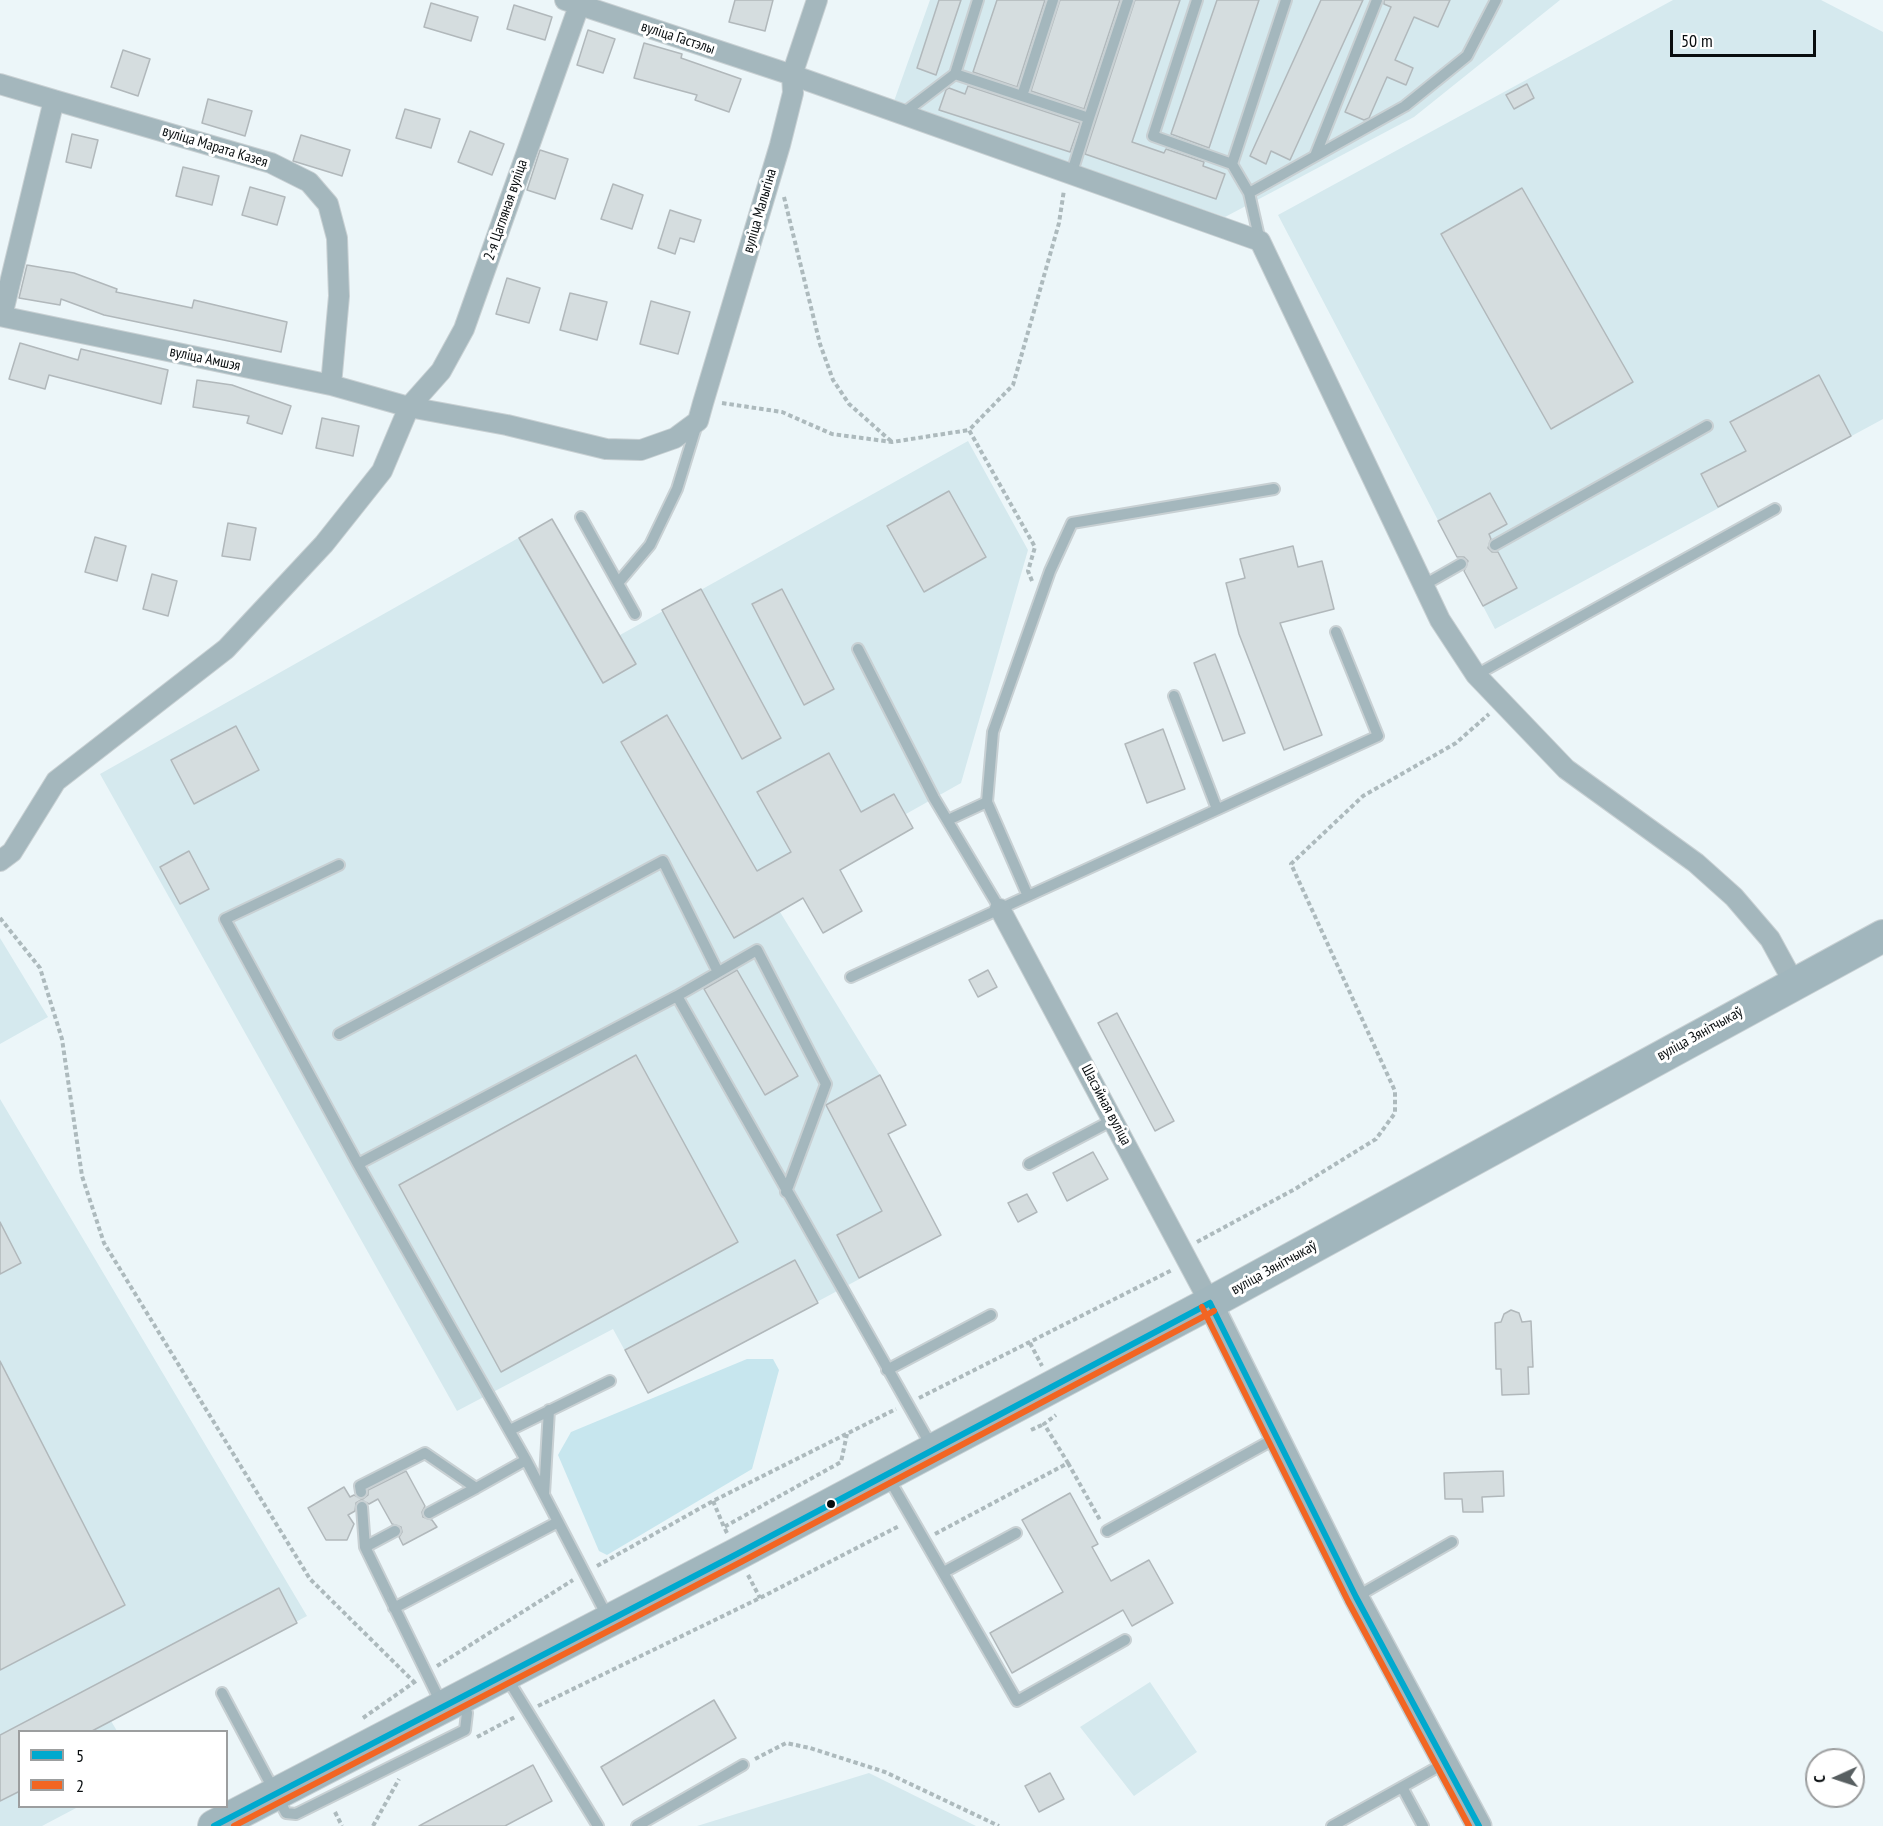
<!DOCTYPE html>
<meta charset="utf-8">
<style>
body{margin:0}
#map{position:relative;width:1883px;height:1826px;overflow:hidden;background:#ecf6f9;font-family:"PT Sans Narrow",sans-serif}
canvas{display:block}
.legend{position:absolute;left:18px;top:1730px;width:210px;height:78px;box-sizing:border-box;background:#fff;border:2px solid #9c9e9f;margin:0;padding:8px 10px;list-style:none;font-size:18px;color:#080d0f}
.legend li{display:flex;align-items:center;gap:12px;height:30px}
.legend b{width:30px;border:2px solid #9c9e9f}
.north{position:absolute;left:1805px;top:1748px;width:60px;height:60px;box-sizing:border-box;background:#fff;border:2px solid #9c9e9f;border-radius:50%;rotate:267deg;font-size:16px;font-weight:700;line-height:24px;text-align:center;color:#080d0f}
.north::after{content:'';display:block;margin:auto;width:21px;height:27px;background:#585f61;clip-path:polygon(50% 0,100% 100%,50% 72%,0 100%)}
.scale{position:absolute;left:1670px;top:30px;width:146px;height:27px;box-sizing:border-box;border:3px solid #080d0f;border-top:0;padding-left:8px;font-size:18px;line-height:21px;white-space:nowrap;color:#080d0f;-webkit-text-stroke:4px #fff;paint-order:stroke}
</style>
<div id="map">
<canvas width="1883" height="1826"></canvas>
<ul class="legend">
<li><b style="height:8px;background:#00a9ce"></b>5</li>
<li><b style="height:8px;background:#f26522"></b>2</li>
</ul>
<div class="north">С</div>
<div class="scale">50 m</div>
</div>
<script>
const c = document.querySelector('canvas').getContext('2d');
c.lineJoin = 'round';
function fill(path, color) { c.fillStyle = color; c.fill(path, 'evenodd'); }
const poly = rows => new Path2D(rows.map(r => 'M' + r).join(''));
function strokePath(path, color, width, dash) { c.strokeStyle = color; c.lineWidth = width; c.lineCap = dash ? 'butt' : 'round'; c.setLineDash(dash || []); c.stroke(path); }
function drawText(font, color, halo, rows, align = 'center') {
  c.font = font + ' "PT Sans Narrow",sans-serif'; c.lineWidth = 6; c.setLineDash([]); c.textBaseline = 'middle'; c.strokeStyle = halo; c.fillStyle = color; for (const [text, x, y, turn = 0] of rows) {
    c.save(); c.translate(x, y); c.rotate((+turn || 0) * Math.PI / 180); c.textAlign = isNaN(turn) ? turn : align; if (halo) c.strokeText(text, 0, 0); c.fillText(text, 0, 0); c.restore();
  }
}
const built = poly([
 [930,0,1560,0,1414,117,1225,217,893,104],
 [1673,0,1821,0,1883,32,1883,419,1495,629,1278,215],
 [968,441,1028,550,961,783,906,814,894,794,781,858,803,898,780,912,880,1075,906,1125,888,1135,941,1235,648,1393,613,1329,457,1411,100,774,552,519,620,635],
 [0,938,48,1017,0,1044],
 [0,1099,307,1616,111,1721,117,1731,20,1732,20,1806,78,1807,42,1826,0,1826],
 [1150,1682,1197,1752,1134,1796,1080,1727],
 [869,1773,976,1826,697,1826]
]);
const green = poly([
 [747,1359,773,1359,779,1370,752,1469,607,1555,599,1551,558,1455,571,1432]
]);
const building = poly([
 [735,0,773,0,765,31,729,22,735,0],
 [939,0,961,0,936,75,917,68,939,0],
 [997,0,1045,0,1017,87,973,72,997,0],
 [1060,0,1120,0,1084,109,1031,91,1060,0],
 [1135,0,1180,0,1132,142,1164,153,1166,149,1204,162,1203,166,1225,174,1216,199,1085,154,1135,0],
 [1217,0,1259,0,1209,148,1171,134,1217,0],
 [1321,0,1363,0,1290,160,1271,151,1266,164,1250,156,1321,0],
 [1384,0,1450,0,1438,27,1414,17,1395,60,1413,68,1406,85,1387,77,1369,118,1364,120,1345,112,1391,7,1384,4,1384,0],
 [431,3,478,17,471,41,424,27,431,3],
 [514,5,552,17,545,40,507,29,514,5],
 [588,30,615,39,603,73,577,65,588,30],
 [644,43,682,54,681,58,741,79,729,112,695,100,697,95,634,78,644,43],
 [123,50,150,59,138,96,111,87,123,50],
 [1527,84,1534,98,1514,109,1506,95,1527,84],
 [968,86,1080,123,1070,152,939,110,946,90,949,88,965,94,968,86],
 [208,99,252,111,245,136,202,123,208,99],
 [405,109,440,119,431,148,396,138,405,109],
 [470,131,504,144,492,175,458,162,470,131],
 [72,134,98,140,91,168,66,162,72,134],
 [301,135,350,150,342,176,293,161,301,135],
 [540,150,568,159,555,199,527,190,540,150],
 [183,167,219,176,212,205,176,196,183,167],
 [613,184,643,195,632,229,601,219,613,184],
 [250,187,285,197,277,225,242,215,250,187],
 [1522,188,1633,382,1551,429,1441,234,1522,188],
 [670,210,701,220,694,242,680,238,675,254,658,248,670,210],
 [27,265,74,273,117,289,116,292,192,308,194,300,287,322,281,352,104,315,61,299,60,305,19,298,27,265],
 [507,278,540,288,529,323,496,314,507,278],
 [570,293,607,302,597,340,560,330,570,293],
 [651,301,690,312,678,354,640,344,651,301],
 [20,343,78,360,81,349,168,370,161,404,49,375,45,389,9,379,20,343],
 [1819,375,1851,436,1718,507,1701,474,1746,451,1730,422,1819,375],
 [197,380,232,385,291,406,282,434,247,423,249,416,193,407,197,380],
 [322,418,359,426,353,456,316,448,322,418],
 [949,491,986,557,924,592,887,526,949,491],
 [1490,493,1507,524,1489,534,1491,539,1488,548,1492,552,1498,552,1517,588,1483,606,1464,571,1468,561,1464,557,1457,557,1438,521,1490,493],
 [552,519,636,664,603,683,519,538,552,519],
 [228,523,256,528,250,560,222,556,228,523],
 [95,537,126,546,117,581,85,572,95,537],
 [1293,546,1298,567,1322,561,1334,609,1280,623,1322,735,1284,750,1239,634,1226,583,1245,578,1240,559,1293,546],
 [152,574,177,581,168,616,143,609,152,574],
 [701,589,781,738,742,759,662,610,701,589],
 [782,589,834,689,804,705,752,604,782,589],
 [1215,654,1245,733,1223,741,1194,663,1215,654],
 [667,715,757,871,791,852,757,792,829,753,861,812,894,794,913,828,840,870,862,911,823,933,803,898,734,938,621,742,667,715],
 [236,726,259,770,194,804,171,760,236,726],
 [1163,729,1185,789,1147,803,1125,744,1163,729],
 [189,851,209,889,180,904,160,867,189,851],
 [737,970,798,1076,765,1095,704,989,737,970],
 [988,970,997,987,978,997,969,980,988,970],
 [1117,1013,1174,1121,1155,1131,1098,1023,1117,1013],
 [636,1055,738,1242,501,1372,399,1185,636,1055],
 [880,1075,906,1125,888,1134,941,1235,859,1278,837,1235,882,1211,826,1105,880,1075],
 [1093,1152,1108,1179,1067,1201,1053,1173,1093,1152],
 [1027,1194,1037,1212,1018,1222,1008,1203,1027,1194],
 [0,1222,21,1263,0,1274,0,1222],
 [795,1260,818,1303,648,1393,625,1350,795,1260],
 [1511,1310,1519,1313,1522,1322,1531,1321,1533,1367,1528,1367,1529,1394,1502,1395,1501,1369,1496,1369,1495,1323,1501,1322,1504,1314,1511,1310],
 [0,1361,125,1605,0,1670,0,1361],
 [406,1471,425,1506,422,1512,423,1517,432,1520,437,1527,403,1545,399,1537,402,1532,401,1527,392,1524,378,1499,369,1504,361,1500,356,1503,355,1511,348,1515,354,1524,347,1540,326,1540,308,1508,344,1487,350,1497,354,1495,363,1499,368,1495,368,1490,406,1471],
 [1503,1471,1504,1496,1482,1497,1483,1512,1463,1512,1462,1499,1445,1499,1444,1473,1503,1471],
 [1070,1493,1098,1544,1092,1547,1111,1581,1149,1560,1173,1603,1132,1626,1123,1610,1012,1673,990,1633,1063,1592,1022,1520,1070,1493],
 [279,1588,297,1623,92,1731,20,1731,20,1791,0,1801,0,1735,279,1588],
 [714,1700,736,1738,623,1805,601,1767,714,1700],
 [533,1765,552,1801,505,1826,419,1826,533,1765],
 [1050,1773,1064,1799,1039,1812,1025,1786,1050,1773]
]);
const path = poly([
 [784,197,820,344,833,380,849,404,892,442],
 [722,403,782,412,832,434,892,442,969,430],
 [1032,581,1028,571,1035,547,969,430,1013,385,1059,223,1064,190],
 [0,918,40,968,62,1039,82,1176,104,1243,310,1579,413,1681],
 [1197,1242,1295,1189,1376,1139,1395,1113,1395,1091,1291,864,1363,796,1456,743,1489,714],
 [1030,1343,1042,1366],
 [919,1398,1172,1270],
 [1031,1430,1044,1424],
 [1068,1463,1100,1520],
 [713,1501,724,1527],
 [727,1533,724,1527,841,1462,847,1434],
 [935,1534,1068,1463,1044,1424,1056,1415],
 [597,1566,713,1501,896,1409],
 [748,1575,760,1598],
 [437,1666,573,1580],
 [538,1706,760,1598,899,1526],
 [363,1718,416,1681],
 [477,1737,515,1717],
 [755,1759,786,1743,810,1748,885,1772,999,1826],
 [335,1812,342,1826],
 [373,1826,399,1779]
]);
const service = poly([
 [1197,0,1153,136,1232,164],
 [955,74,1089,118,1072,172],
 [1022,96,1053,0],
 [901,115,955,74,978,0],
 [1089,118,1128,0],
 [1315,156,1377,0],
 [1249,193,1232,164,1286,0],
 [1260,241,1249,193,1405,106,1467,56,1496,0],
 [581,517,635,614],
 [1495,545,1707,426],
 [618,583,650,545,677,489,697,424],
 [1424,585,1461,564],
 [858,649,934,798,1000,909],
 [1476,675,1775,509],
 [1174,696,1217,809],
 [948,820,987,802],
 [339,865,225,919,358,1164,526,1460,608,1618],
 [1028,896,1378,736,1336,632],
 [851,977,1028,896,987,802,993,732,1050,571,1072,523,1274,489],
 [677,996,757,950,826,1084,786,1192],
 [339,1034,663,861,718,972],
 [358,1164,677,996,932,1447],
 [1029,1164,1113,1120],
 [887,1370,991,1315],
 [510,1430,610,1381],
 [888,1477,1017,1701,1125,1640],
 [361,1492,360,1486,425,1453,476,1488,526,1460],
 [544,1494,549,1410],
 [362,1507,365,1547,442,1705],
 [429,1513,476,1488],
 [1107,1531,1276,1438],
 [365,1547,395,1531],
 [944,1572,1016,1533],
 [1356,1597,1452,1542],
 [394,1608,558,1522],
 [507,1678,598,1826],
 [222,1693,286,1813,296,1814,465,1730,467,1713,462,1701],
 [1402,1787,1423,1826],
 [637,1826,743,1765],
 [1332,1826,1445,1763]
]);
const minor = poly([
 [565,0,792,75,1260,241,1440,620,1476,675,1566,769,1696,863,1734,897,1770,939,1794,983],
 [0,84,54,100,2,316],
 [54,100,271,163,309,182,328,204,337,238,339,296,331,385],
 [0,316,331,385,409,407,507,425,606,449,641,450,675,438,698,421,703,403,780,145,793,93,792,75,817,0],
 [0,861,12,852,56,781,226,649,324,544,382,471,409,407,441,371,464,329,581,0],
 [1000,909,1210,1303]
]);
const tertiary = poly([
 [1210,1303,1356,1597,1479,1826]
]);
const primary = poly([
 [214,1826,737,1554,1210,1303,1883,936]
]);
const bus1 = poly([
 [1210,1303,1356,1597,1479,1826],
 [214,1826,737,1554,1210,1303]
]);
const bus2 = poly([
 [1202,1307,1348,1601,1469,1826],
 [234,1826,741,1562,1214,1311]
]);
const markers = [
 [831,1504,5,"#080d0f"]
];
const streetNames = [
 ["вуліца Гастэлы",678,38,18],
 ["вуліца Марата Казея",215,147,17],
 ["2-я Цагляная вуліца",506,210,-71],
 ["вуліца Малыгіна",760,211,-74],
 ["вуліца Амшэя",205,359,12],
 ["вуліца Зянітчыкаў",1700,1034,-29],
 ["Шасэйная вуліца",1106,1105,62],
 ["вуліца Зянітчыкаў",1274,1268,-29]
];
fill(built, '#d5e9ee');
fill(green, '#c7e6ee');
fill(building, '#d5dddf');
strokePath(building, '#b1b8bb', 1.5);
strokePath(service, '#c8d0d3', 14);
strokePath(minor, '#c8d0d3', 22);
strokePath(tertiary, '#c8d0d3', 27);
strokePath(primary, '#c8d0d3', 34);
strokePath(path, '#adbabd', 4, [4.5, 3]);
strokePath(service, '#a4b7bd', 10);
strokePath(minor, '#a4b7bd', 20);
strokePath(tertiary, '#a4b7bd', 24);
strokePath(primary, '#a1b6bd', 32);
strokePath(bus1, '#00a9ce', 6);
strokePath(bus2, '#f26522', 6);
for (const [x, y, r, color] of markers) { const dot = new Path2D(); dot.arc(x, y, r, 0, 2 * Math.PI); c.fillStyle = color; c.fill(dot); strokePath(dot, '#fff', 2); }
drawText('15px', '#080d0f', '#fff', streetNames);
</script>
